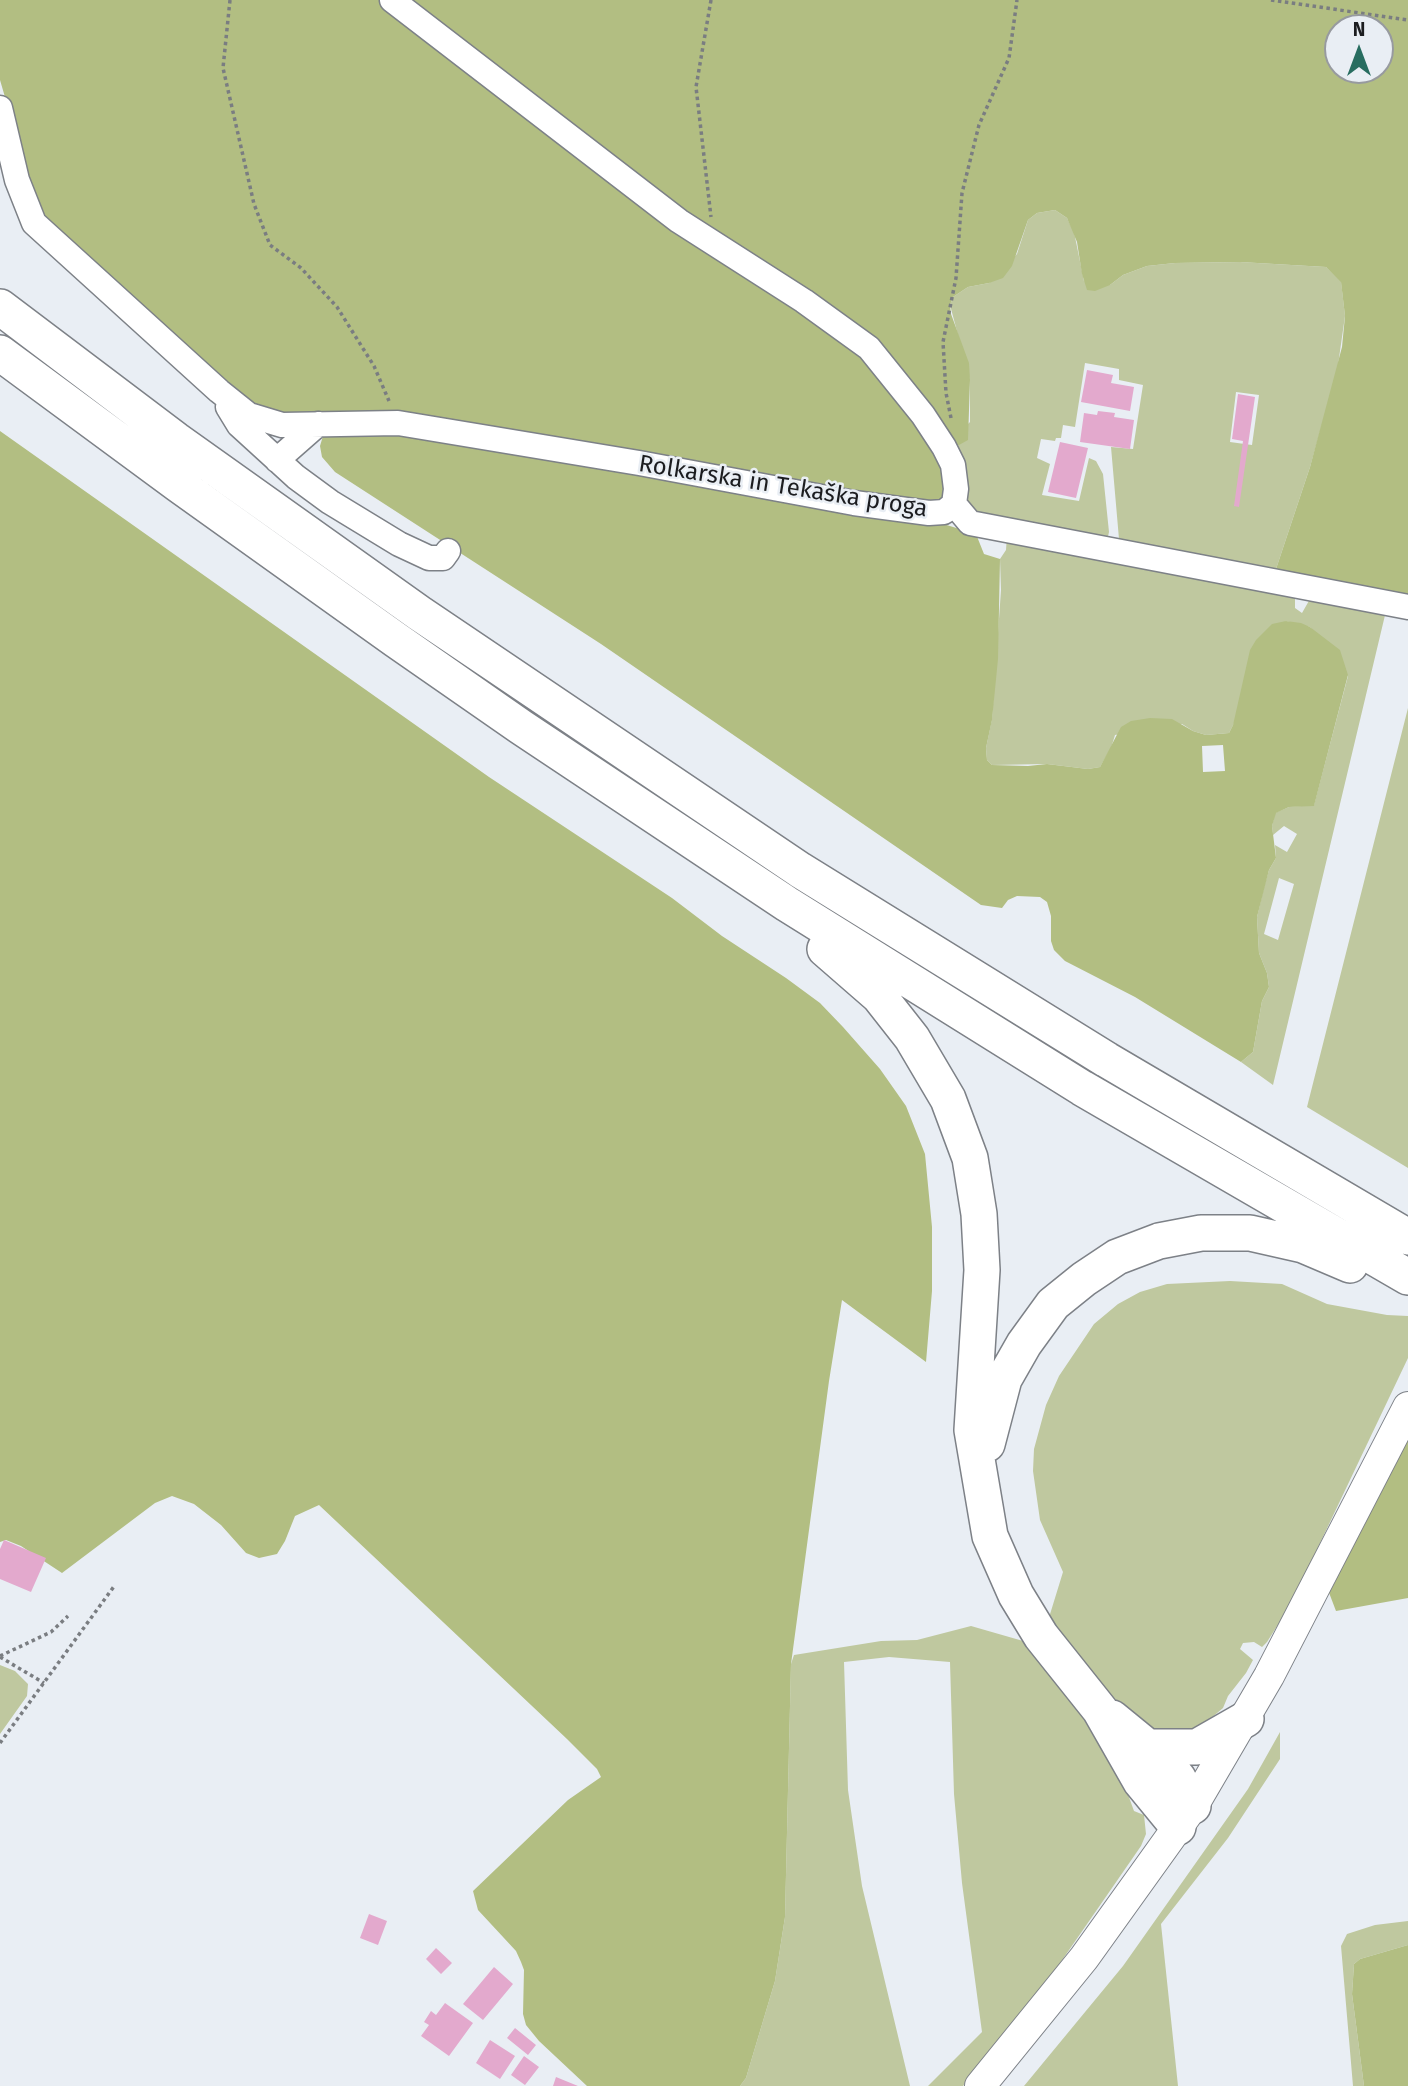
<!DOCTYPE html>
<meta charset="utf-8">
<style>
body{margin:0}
#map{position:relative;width:1408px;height:2086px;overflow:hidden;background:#e9eef4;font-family:"Fira Sans",sans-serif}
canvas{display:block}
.north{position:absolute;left:1324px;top:14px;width:70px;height:70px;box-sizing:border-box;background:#e9eef4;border:2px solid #979a9f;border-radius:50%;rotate:0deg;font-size:19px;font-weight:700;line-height:28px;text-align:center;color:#1c1d20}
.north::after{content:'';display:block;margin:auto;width:24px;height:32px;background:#286d60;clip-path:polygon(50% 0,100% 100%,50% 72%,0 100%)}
</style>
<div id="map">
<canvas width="1408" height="2086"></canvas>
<div class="north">N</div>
</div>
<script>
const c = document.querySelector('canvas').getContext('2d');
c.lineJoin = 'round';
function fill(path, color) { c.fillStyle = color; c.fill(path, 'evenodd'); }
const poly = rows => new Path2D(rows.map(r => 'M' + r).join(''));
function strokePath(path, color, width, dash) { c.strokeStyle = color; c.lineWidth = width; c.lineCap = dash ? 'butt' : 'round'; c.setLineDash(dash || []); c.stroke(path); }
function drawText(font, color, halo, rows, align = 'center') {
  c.font = font + ' "Fira Sans",sans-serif'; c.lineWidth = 5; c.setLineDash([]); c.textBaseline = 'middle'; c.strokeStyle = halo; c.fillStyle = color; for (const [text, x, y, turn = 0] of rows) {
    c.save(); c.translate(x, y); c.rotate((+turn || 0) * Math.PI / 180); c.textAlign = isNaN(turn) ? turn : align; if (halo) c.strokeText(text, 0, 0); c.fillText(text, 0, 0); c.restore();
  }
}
const green = poly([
 [1055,210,1067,218,1074,232,1084,281,1110,285,1123,275,1147,266,1175,263,1240,262,1326,267,1341,281,1345,316,1337,372,1310,467,1274,575,1128,547,1119,539,1111,447,1133,449,1143,385,1119,380,1119,369,1085,363,1075,427,1063,425,1061,438,1056,438,1055,441,1041,439,1037,458,1050,464,1042,495,1079,501,1089,458,1096,461,1103,474,1109,532,1107,541,971,511,947,445,970,422,970,380,950,305,953,297,968,287,989,283,1017,254,1028,220,1037,213],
 [1236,392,1259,395,1252,445,1230,442],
 [1007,536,1295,594,1295,608,1302,613,1310,599,1386,611,1273,1085,1241,1062,1253,1052,1262,1001,1269,987,1267,973,1259,953,1257,917,1264,887,1269,870,1276,858,1275,845,1287,852,1297,834,1284,826,1273,835,1272,826,1275,813,1289,807,1314,805,1348,676,1310,627,1286,621,1229,733,1206,735,1193,731,1182,724,1115,735,1111,748,1100,767,1088,769,1047,764,992,765,987,760,986,748,992,719,1001,590,1000,559,1006,550],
 [1279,878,1294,884,1278,940,1264,934],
 [1408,708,1408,1168,1307,1107],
 [1230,1281,1282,1284,1327,1304,1387,1315,1408,1316,1408,1358,1291,1604,1267,1642,1262,1647,1254,1642,1243,1643,1240,1649,1253,1660,1246,1673,1228,1696,1223,1708,1197,1730,1159,1737,1107,1697,1047,1624,1063,1572,1040,1520,1033,1471,1034,1449,1046,1405,1059,1376,1094,1324,1118,1304,1140,1292,1167,1284],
 [971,1626,1030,1643,1114,1756,1134,1811,1144,1815,1146,1834,1141,1846,1058,1966,963,2086,928,2086,982,2032,962,1883,954,1794,950,1662,889,1657,844,1662,848,1790,862,1886,910,2086,740,2086,746,2078,775,1981,785,1917,791,1664,794,1655,881,1641,917,1640],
 [0,1665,15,1671,28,1684,27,1696,0,1734],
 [1280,1732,1280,1759,1228,1838,1161,1924,1178,2086,1024,2086,1123,1966,1248,1789],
 [1408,1921,1408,1945,1360,1959,1354,1964,1352,1994,1364,2086,1353,2086,1341,1946,1347,1934,1375,1925]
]);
const forest = poly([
 [0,0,1408,0,1408,600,1274,575,1310,467,1342,347,1345,316,1341,282,1326,267,1240,262,1175,263,1147,266,1123,275,1110,285,1095,291,1087,290,1082,274,1077,242,1067,218,1055,210,1037,213,1028,220,1012,266,1003,278,989,283,968,287,953,297,950,305,951,314,969,363,970,380,968,440,959,445,947,445,863,350,940,447,947,493,927,519,976,534,984,554,1000,559,998,659,992,720,986,748,987,760,992,765,1028,766,1047,764,1088,769,1100,767,1121,727,1131,721,1150,718,1172,719,1193,731,1206,735,1229,733,1233,725,1250,650,1256,640,1272,624,1286,621,1301,623,1310,627,1340,650,1348,675,1314,806,1289,807,1276,813,1272,826,1276,858,1269,870,1257,917,1259,953,1267,973,1269,987,1262,1001,1253,1052,1241,1062,1135,997,1065,961,1054,950,1051,941,1051,916,1047,902,1040,897,1017,896,1008,900,1002,908,981,905,601,644,335,472,322,457,320,446,323,436,290,421,249,407,38,210,0,80],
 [1338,28,1380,28,1380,70,1338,70],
 [1223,745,1225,771,1203,772,1202,746],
 [0,431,489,777,672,898,722,936,786,978,820,1003,843,1027,880,1069,906,1106,925,1154,932,1227,932,1291,926,1362,842,1300,829,1381,791,1664,785,1917,775,1981,746,2078,740,2086,587,2086,539,2041,526,2025,523,2014,524,1970,521,1962,516,1951,478,1910,473,1891,568,1800,601,1777,597,1769,567,1739,319,1505,295,1516,285,1541,277,1554,259,1558,246,1553,221,1525,194,1504,172,1496,155,1503,62,1573,21,1546,6,1540,0,1542],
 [1408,1433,1408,1598,1336,1611,1328,1590],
 [1408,1945,1408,2086,1364,2086,1352,1994,1354,1964,1360,1959]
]);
const building = poly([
 [1087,370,1113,375,1111,383,1134,387,1130,411,1081,402],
 [1238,394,1255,397,1239,507,1234,506,1243,441,1232,439],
 [1098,411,1115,413,1114,417,1134,420,1130,449,1080,442,1084,413,1097,415],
 [1060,442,1088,448,1076,498,1048,492],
 [4,1540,46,1558,31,1592,0,1579,0,1549],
 [369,1914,387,1921,378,1945,360,1938],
 [436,1948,452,1963,441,1974,426,1959],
 [494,1967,513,1984,483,2020,463,2004],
 [445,2003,473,2023,449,2056,421,2036,429,2025,424,2022,431,2011,436,2015],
 [515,2028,536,2045,528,2055,507,2038],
 [490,2040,515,2056,500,2079,476,2063],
 [524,2056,539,2067,525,2085,511,2075],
 [556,2077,578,2086,553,2086]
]);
const path = poly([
 [230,0,223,68,254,204,270,245,301,268,337,307,374,366,389,401],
 [711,0,696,87,711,217],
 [1271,0,1408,20],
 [951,418,946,393,943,342,956,278,962,193,979,125,1009,58,1017,0],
 [0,1656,51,1632,68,1616],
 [0,1657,44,1683],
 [0,1743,115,1585]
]);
const minor = poly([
 [0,108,17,180,34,223,219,391,249,415,282,425,398,423,639,463,854,503,929,513,944,512,954,504,956,489,953,465,944,447,923,415,869,348,804,301,679,221,392,0],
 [228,407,239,425,296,477,330,502,399,544,429,558,443,558,448,551],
 [277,460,318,424],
 [954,504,970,523,1408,607]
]);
const major = poly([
 [980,2086,1084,1958,1193,1806,1269,1676,1408,1407]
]);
const highway = poly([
 [0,307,176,440,419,613,800,870,1107,1060,1408,1237],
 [0,353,179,485,396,640,521,727,787,904,1082,1088,1408,1277],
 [825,949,879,996,912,1038,948,1099,970,1158,979,1214,982,1270,972,1430,990,1536,1016,1595,1041,1636,1100,1710,1141,1782,1178,1827],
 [987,1444,1004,1379,1024,1344,1053,1304,1084,1279,1117,1257,1159,1241,1201,1233,1250,1233,1303,1245,1350,1265],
 [1112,1718,1161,1758,1178,1778,1193,1806],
 [1150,1747,1197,1747,1246,1719]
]);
const streetNames = [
 ["Rolkarska in Tekaška proga",783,487,9]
];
fill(green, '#bfc89f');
fill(forest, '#b2be82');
fill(building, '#e3a9cd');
strokePath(minor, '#7d8187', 27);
strokePath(major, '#7d8187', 32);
strokePath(highway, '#7d8187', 38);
strokePath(path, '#7a7d81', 3.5, [3.5, 3.5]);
strokePath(minor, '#fff', 24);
strokePath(major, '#fff', 30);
strokePath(highway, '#fff', 35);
drawText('24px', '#1c1d20', '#e9eef4', streetNames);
</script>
